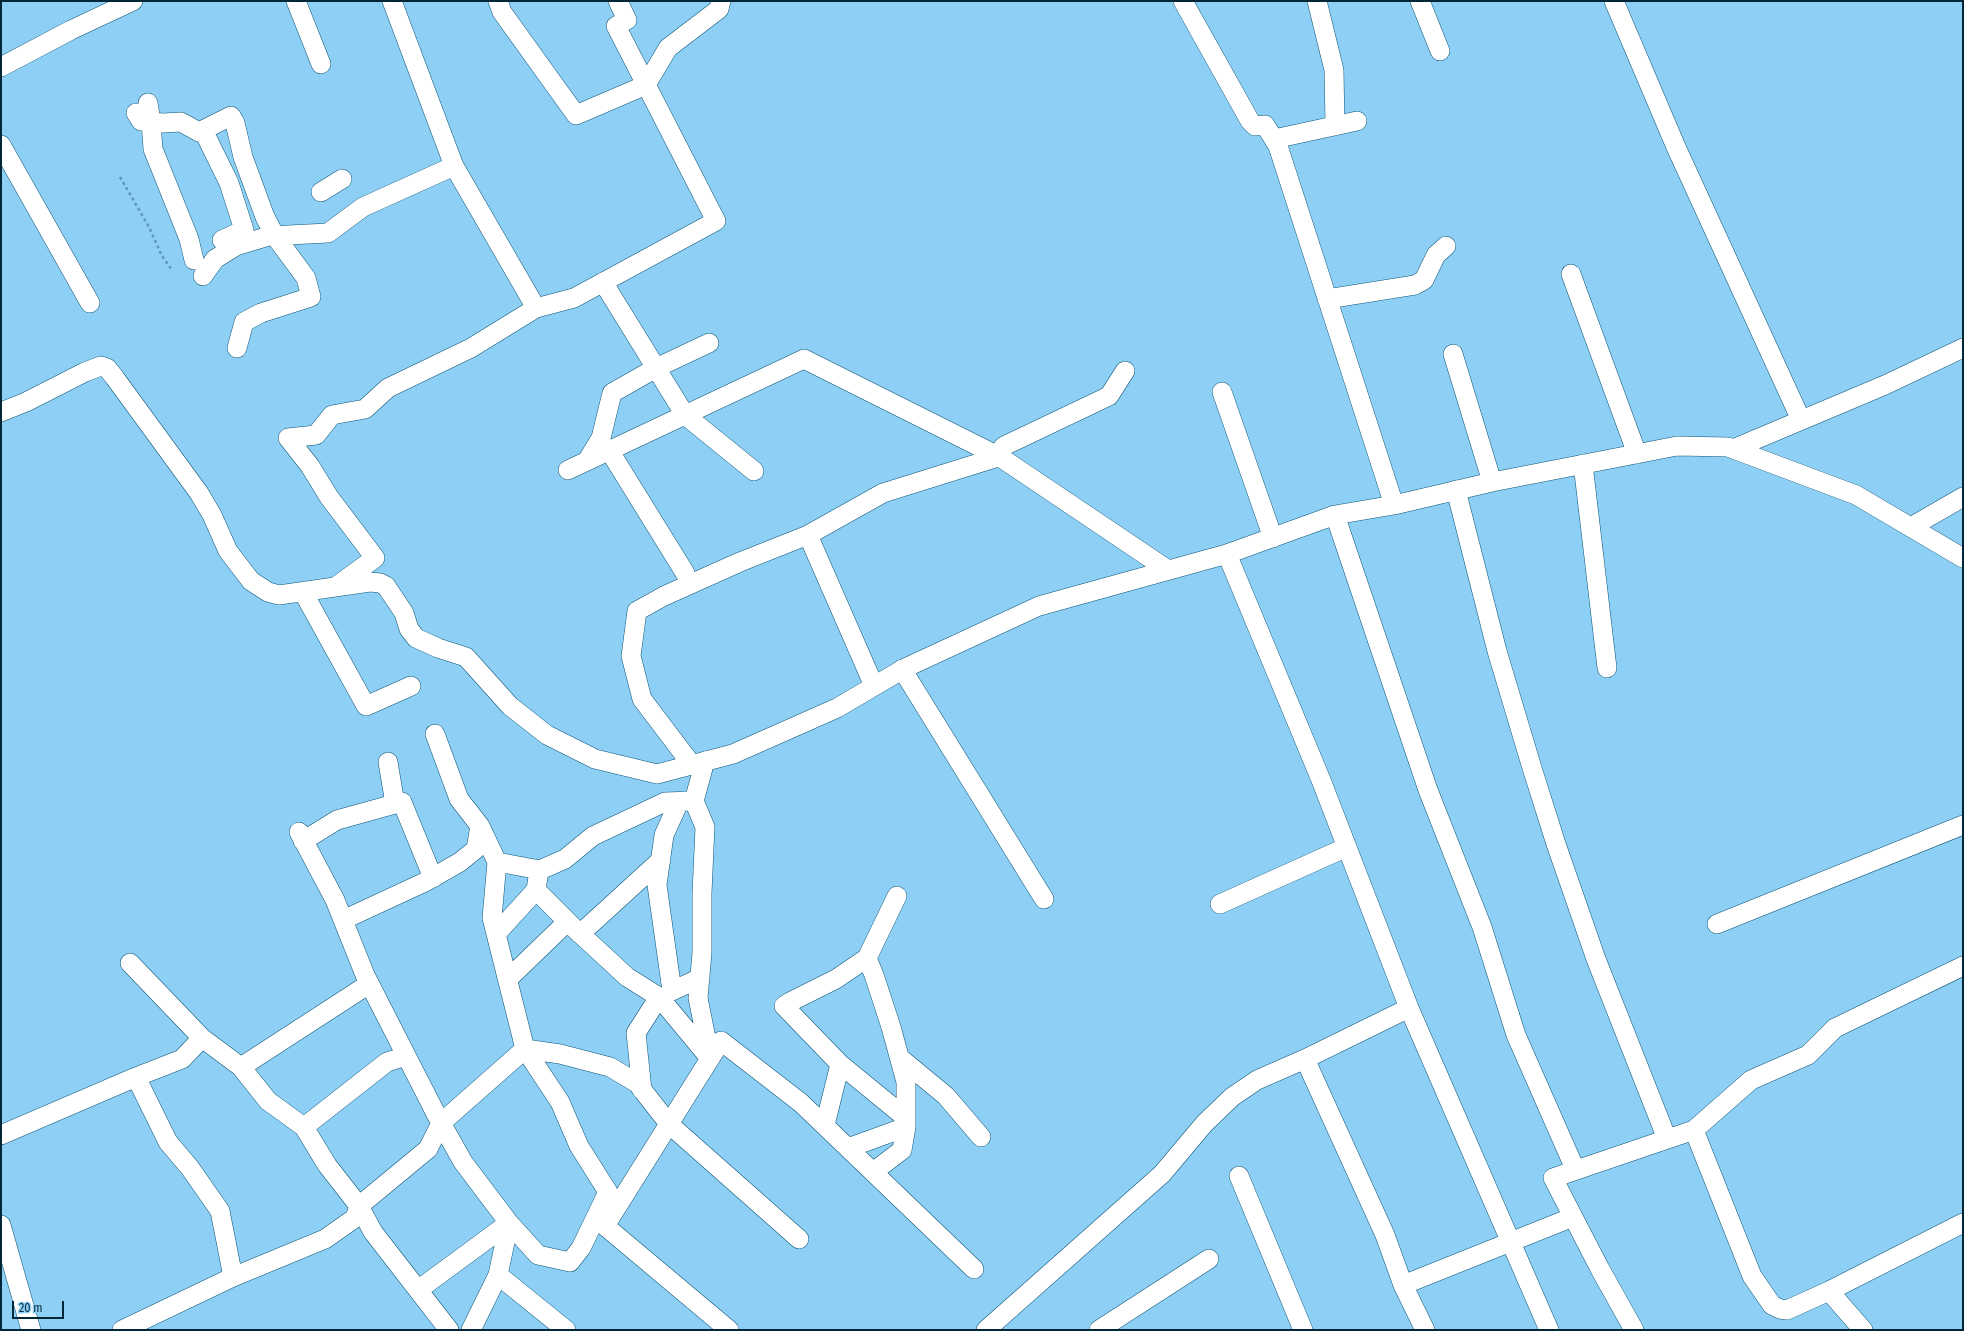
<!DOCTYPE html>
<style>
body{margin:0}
#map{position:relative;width:1964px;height:1331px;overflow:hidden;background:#8ecff5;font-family:"Fira Sans Condensed",sans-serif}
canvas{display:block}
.frame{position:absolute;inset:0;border:2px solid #002638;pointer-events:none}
.scale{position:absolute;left:12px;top:1301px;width:52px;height:18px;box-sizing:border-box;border:2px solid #002638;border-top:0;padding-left:5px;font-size:12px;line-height:14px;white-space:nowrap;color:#002638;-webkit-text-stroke:3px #8ecff5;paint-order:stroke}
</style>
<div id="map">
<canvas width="1964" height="1331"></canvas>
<div class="frame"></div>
<div class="scale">20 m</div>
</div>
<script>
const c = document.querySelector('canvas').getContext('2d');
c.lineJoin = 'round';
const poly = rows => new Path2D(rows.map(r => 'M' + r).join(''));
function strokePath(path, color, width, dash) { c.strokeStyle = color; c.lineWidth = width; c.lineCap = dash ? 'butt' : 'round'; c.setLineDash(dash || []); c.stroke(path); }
const path = poly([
 [120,177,149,227,162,256,172,270]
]);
const minor = poly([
 [296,1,321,64],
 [498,1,502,12,576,115,646,85,668,48,719,9,721,1],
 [1183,1,1250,121,1255,126,1265,125,1278,146,1394,505],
 [1317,1,1334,70,1335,126],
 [1420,1,1440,51],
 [1614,1,1676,147,1801,420],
 [1,67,71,30,133,1],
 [148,103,151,122,153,149,189,239,194,260],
 [136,113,141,121,163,123,181,122,199,132,231,116,235,123,243,157,265,217,275,236,306,278,311,297,261,313,244,322,237,348],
 [203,130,229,183,244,230,222,240],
 [1274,139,1357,121],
 [1,145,90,303],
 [321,192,342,179],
 [1571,274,1637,454],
 [203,276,215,259,236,246,269,236,328,233,363,207,454,166,392,1],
 [603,282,685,415,754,471],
 [1327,299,1415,285,1424,280,1436,255,1446,246],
 [536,308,574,298,716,221,616,26,627,20,618,1],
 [1453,354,1492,482],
 [1222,392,1273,538],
 [1,412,26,402,85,372,101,366,107,368,115,378,199,493,212,515,228,551,251,581,268,592,279,595,370,582,380,583,386,586,404,613,409,629,416,638,438,648,466,657,510,706,547,735,595,759,657,774,733,754,837,708,905,668,1039,606,1227,554,1335,515,1394,505,1492,482,1677,446,1728,447,1856,495,1963,558],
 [288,438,316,435,332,415,365,409,388,388,471,348,536,308,454,166],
 [288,438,310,466,329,497,375,558,338,585],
 [1733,449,1885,385,1963,348],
 [609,450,685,573],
 [587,461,601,438,612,393,656,368,709,343],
 [1583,464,1607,668],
 [568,470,804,359,1000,457,1168,570],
 [1456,490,1497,651,1532,768,1556,844,1596,959,1667,1139],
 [1335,515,1428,790,1482,927,1516,1035,1575,1169],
 [1911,527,1963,497],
 [808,535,874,686],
 [1227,554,1321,780,1409,1008,1549,1330],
 [303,592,366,706,411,686],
 [902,669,1044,899],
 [388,762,395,804],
 [692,765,642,699,631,656,637,611,664,596,740,562,808,535,883,493,995,458,1004,446,1109,396,1125,371],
 [694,801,705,827,702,893,702,953,698,998,710,1058],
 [679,802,664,835,657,885,672,991,700,978],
 [299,832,335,900,365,975,436,1114,463,1162,509,1223,498,1275,471,1330],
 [303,841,337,820,402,802,433,878],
 [497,862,540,870,565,859,593,836,665,802,694,801,705,761],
 [536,890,574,928,627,977,659,997,708,1056],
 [1220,904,1347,847],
 [343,920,425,882,460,862,476,849,480,826,459,799,435,734],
 [1717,924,1963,825],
 [496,934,536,890,538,877],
 [580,934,661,860],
 [867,958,836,979,790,1002,784,1006,840,1064,906,1118],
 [130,963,202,1038,241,1067,369,984],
 [508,979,567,922],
 [202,1038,182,1059,136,1077,168,1142,190,1168,220,1211,233,1277],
 [525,1049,560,1054,610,1067,637,1083,669,1124,799,1239],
 [900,1058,946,1096,981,1137],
 [1305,1059,1385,1235,1403,1285,1425,1330],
 [241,1067,268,1101,304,1127,387,1062,406,1056],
 [642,1090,636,1033,659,997],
 [825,1125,840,1064],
 [304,1127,327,1165,359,1206,428,1149,441,1123,525,1049,492,918,497,862,480,826],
 [1694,1130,1752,1276,1772,1305,1780,1309,1787,1310,1829,1291,1963,1223],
 [1,1135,136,1077],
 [848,1148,906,1127],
 [873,1172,902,1150,906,1127,906,1082,891,1027,874,975,867,958,897,896],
 [1239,1176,1303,1330],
 [359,1206,373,1232,449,1330],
 [1,1225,31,1330],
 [498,1275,566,1330],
 [1403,1285,1573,1217],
 [418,1290,509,1223,538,1255,570,1262,581,1248,608,1192,579,1146,560,1102,525,1049],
 [1829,1291,1863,1330],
 [122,1330,233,1277,325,1239,355,1218,359,1206],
 [729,1330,605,1226,721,1041,801,1103,974,1269],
 [986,1330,1162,1174,1204,1124,1232,1097,1257,1080,1305,1059,1409,1008],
 [1099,1330,1209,1259],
 [1634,1330,1600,1269,1553,1178,1694,1130,1751,1080,1808,1055,1835,1028,1963,966]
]);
strokePath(minor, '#0c5576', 20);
strokePath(path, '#6099b8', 2.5, [3, 3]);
strokePath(minor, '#fff', 19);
</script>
